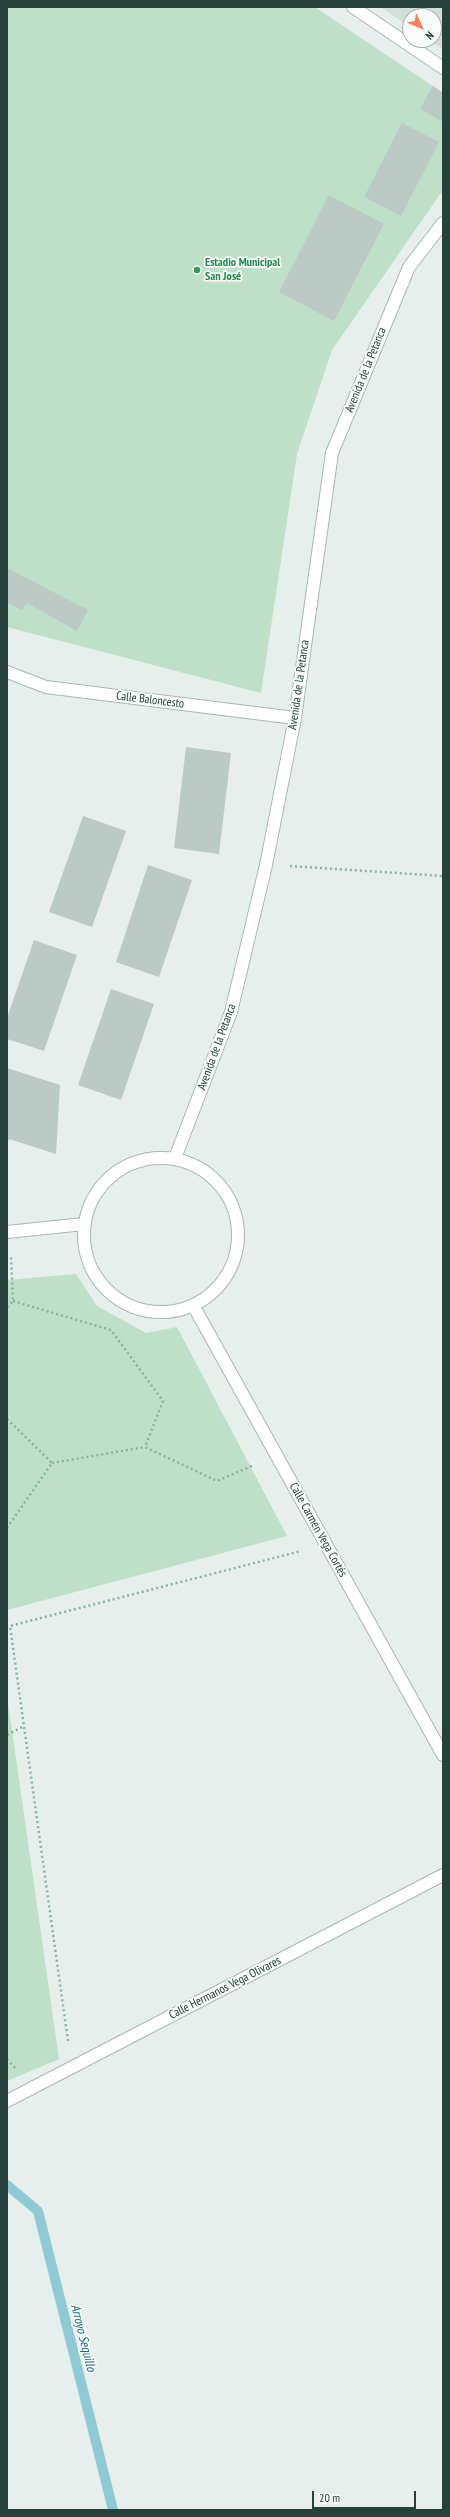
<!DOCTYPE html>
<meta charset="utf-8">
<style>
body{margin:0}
#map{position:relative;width:450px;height:2517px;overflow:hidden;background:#e6efeb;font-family:"PT Sans Narrow",sans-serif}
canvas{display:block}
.frame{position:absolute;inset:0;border:8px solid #24423a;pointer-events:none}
.north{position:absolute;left:402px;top:8px;width:40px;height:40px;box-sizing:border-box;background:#f7fbf9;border:1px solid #a3b1ad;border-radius:50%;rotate:134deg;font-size:11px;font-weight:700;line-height:16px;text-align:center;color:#24423a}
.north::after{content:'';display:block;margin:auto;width:14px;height:18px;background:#f4845f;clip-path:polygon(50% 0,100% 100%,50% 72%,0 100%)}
.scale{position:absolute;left:312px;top:2491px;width:104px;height:18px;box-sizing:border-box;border:2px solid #24423a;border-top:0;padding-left:5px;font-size:12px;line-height:14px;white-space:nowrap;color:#24423a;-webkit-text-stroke:3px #f7fbf9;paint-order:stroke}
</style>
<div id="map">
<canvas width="450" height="2517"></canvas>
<div class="frame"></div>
<div class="north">N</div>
<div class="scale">20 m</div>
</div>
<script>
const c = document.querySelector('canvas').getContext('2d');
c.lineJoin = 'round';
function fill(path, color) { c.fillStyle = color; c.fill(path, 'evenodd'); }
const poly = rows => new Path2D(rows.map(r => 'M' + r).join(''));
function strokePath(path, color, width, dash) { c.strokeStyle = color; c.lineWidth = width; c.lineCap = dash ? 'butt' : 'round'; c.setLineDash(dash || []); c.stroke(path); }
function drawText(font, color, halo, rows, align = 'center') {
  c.font = font + ' "PT Sans Narrow",sans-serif'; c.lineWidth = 3.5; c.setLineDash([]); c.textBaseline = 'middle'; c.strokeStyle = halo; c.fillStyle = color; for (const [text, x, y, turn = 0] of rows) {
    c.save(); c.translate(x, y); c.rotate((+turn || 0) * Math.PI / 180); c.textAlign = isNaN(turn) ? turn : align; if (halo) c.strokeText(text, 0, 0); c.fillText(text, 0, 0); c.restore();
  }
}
const built = poly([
 [380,7,443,7,443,50,429,40,434,40,434,16,410,16,410,27]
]);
const green = poly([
 [7,7,315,7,443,93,443,190,332,350,297,454,261,693,7,627],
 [76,1274,97,1306,146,1333,177,1327,287,1536,7,1610,7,1280],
 [7,1696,59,2059,7,2081]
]);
const stream = poly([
 [7,2185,38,2211,113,2510]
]);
const building = poly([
 [433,86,443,93,443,122,420,109],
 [402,123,439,142,401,216,364,197],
 [329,195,384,224,334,321,279,292],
 [7,568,88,610,77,631,27,603,22,610,7,602],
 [186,747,231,753,219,854,174,848],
 [83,816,126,831,92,927,49,912],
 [148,865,192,880,159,977,116,962],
 [34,940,77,955,44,1051,7,1039,7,1018],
 [111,989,154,1004,121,1100,78,1085],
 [7,1068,60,1085,56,1154,9,1139,7,1144]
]);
const path = poly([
 [290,866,443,876],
 [13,1301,111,1330,163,1401,145,1447],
 [7,1307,13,1301,11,1256],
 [7,1419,52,1463,7,1528],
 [52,1463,145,1447,217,1481,254,1465],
 [7,1735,24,1726],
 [68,2041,10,1626,301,1551],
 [7,2059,16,2069]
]);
const minor = poly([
 [353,7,443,68],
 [7,672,46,687,295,718],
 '84 1235a77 77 0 1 1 154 0a77 77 0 1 1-154 0Z',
 [175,1158,231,1012,266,865,295,718,332,453,409,267,443,223],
 [7,1232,84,1224],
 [193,1305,443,1755],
 [7,2101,443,1875]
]);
const markers = [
 [197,270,4,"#2e9e5b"]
];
const leisureNames = [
 ["Estadio Municipal",205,263],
 ["San José",205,277]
];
const streetNames = [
 ["Avenida de la Petanca",366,370,-68],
 ["Avenida de la Petanca",299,685,-82],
 ["Calle Baloncesto",150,700,7],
 ["Avenida de la Petanca",217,1047,-70],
 ["Calle Carmen Vega Cortés",318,1530,61],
 ["Calle Hermanos Vega Olivares",225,1988,-27]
];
const waterNames = [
 ["Arroyo Sequillo",83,2338,76]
];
fill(built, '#d4dfda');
fill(green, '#bfe0c8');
strokePath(stream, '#8ec9d4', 10);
fill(building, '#bbcac4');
strokePath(minor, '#a8b8b2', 14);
strokePath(path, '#86b3a5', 2.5, [2, 3]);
strokePath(minor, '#fff', 12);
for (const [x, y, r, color] of markers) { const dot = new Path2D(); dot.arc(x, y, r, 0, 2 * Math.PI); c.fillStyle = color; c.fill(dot); strokePath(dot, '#f7fbf9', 1.5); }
drawText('bold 12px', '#27864d', '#f7fbf9', leisureNames, 'left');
drawText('12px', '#24423a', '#f7fbf9', streetNames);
drawText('italic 13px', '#1c6f80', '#f7fbf9', waterNames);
</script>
